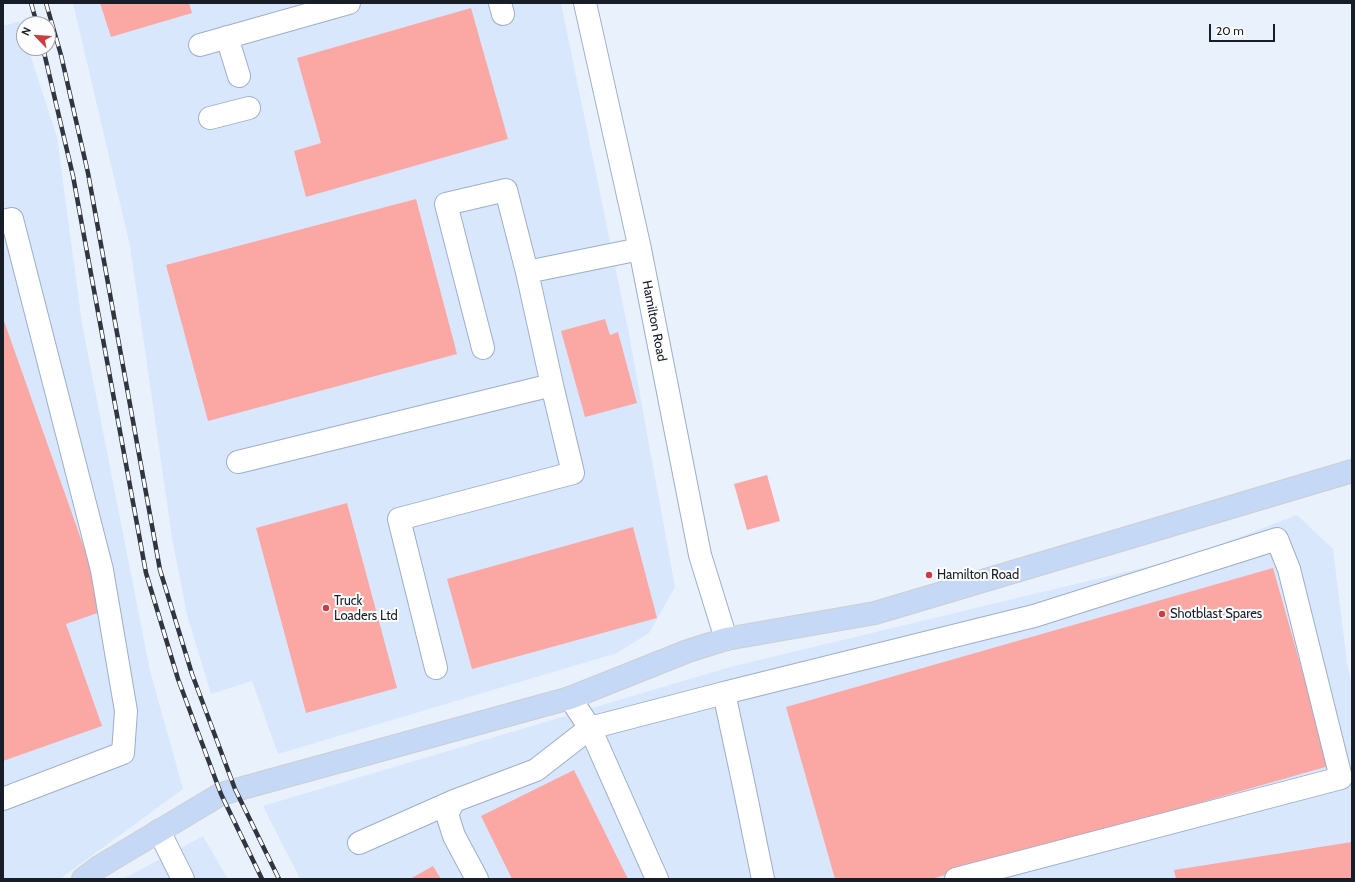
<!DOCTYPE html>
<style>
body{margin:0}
#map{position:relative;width:1355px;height:882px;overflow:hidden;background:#e9f1fc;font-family:Cabin,sans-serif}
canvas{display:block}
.frame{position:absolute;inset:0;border:4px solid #181e28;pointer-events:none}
.north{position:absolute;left:16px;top:16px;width:40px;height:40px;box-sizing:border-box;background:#fdfdfd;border:1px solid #a1a4a8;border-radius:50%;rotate:295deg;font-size:11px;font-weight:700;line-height:16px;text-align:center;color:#181e28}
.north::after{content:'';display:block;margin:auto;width:14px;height:18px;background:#cc3c43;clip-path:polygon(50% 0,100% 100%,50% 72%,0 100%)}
.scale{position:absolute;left:1209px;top:24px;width:66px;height:18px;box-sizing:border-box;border:2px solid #181e28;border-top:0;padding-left:5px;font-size:12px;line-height:14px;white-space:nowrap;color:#181e28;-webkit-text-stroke:3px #fdfdfd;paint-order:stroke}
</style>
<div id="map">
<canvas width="1355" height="882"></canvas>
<div class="frame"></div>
<div class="north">N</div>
<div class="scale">20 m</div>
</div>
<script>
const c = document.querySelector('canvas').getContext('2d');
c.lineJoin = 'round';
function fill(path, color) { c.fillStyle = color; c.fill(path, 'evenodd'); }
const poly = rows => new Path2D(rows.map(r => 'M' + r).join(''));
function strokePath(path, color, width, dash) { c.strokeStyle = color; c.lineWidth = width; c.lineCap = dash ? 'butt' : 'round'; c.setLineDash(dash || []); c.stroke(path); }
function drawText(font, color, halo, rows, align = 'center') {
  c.font = font + ' Cabin,sans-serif'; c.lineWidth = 4; c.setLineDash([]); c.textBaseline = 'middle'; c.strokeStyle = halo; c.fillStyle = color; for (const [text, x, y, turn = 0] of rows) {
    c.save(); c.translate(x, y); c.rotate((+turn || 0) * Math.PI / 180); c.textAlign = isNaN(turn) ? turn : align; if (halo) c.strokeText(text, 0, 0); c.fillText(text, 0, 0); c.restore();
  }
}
const built = poly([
 [73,3,561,3,628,329,675,587,649,633,617,653,278,754,252,681,211,694,187,615,172,538,130,246],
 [19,21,24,37,24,48,28,48,57,137,82,324,150,671,183,789,60,879,3,879,3,26],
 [1297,515,1333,549,1347,663,1352,685,1352,879,300,879,263,806,730,667,1188,557],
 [203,836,228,879,123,879]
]);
const building = poly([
 [100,3,189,3,192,13,111,37],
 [471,8,508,139,306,197,294,151,321,143,297,58],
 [416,199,457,354,208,421,166,265],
 [3,318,106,610,66,624,102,726,3,761],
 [605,319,610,335,618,332,637,403,585,417,561,331],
 [767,475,780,521,747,530,734,484],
 [347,503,397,688,306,713,256,528],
 [633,527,657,618,472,669,447,579],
 [1273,568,1329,766,931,879,835,879,786,707],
 [574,770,628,879,512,879,481,816],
 [1352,842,1352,879,1176,879,1174,870],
 [433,866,441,879,410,879]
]);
const minor = poly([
 [500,3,503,14],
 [585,3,640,249,700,555,726,639],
 [227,37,239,76],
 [200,45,349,3],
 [210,118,249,108],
 [3,221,12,219,102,570,126,711,123,753,3,799],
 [483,348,446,204,506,190,527,272],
 [238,462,552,385,527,272,640,249],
 [436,668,399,519,573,473,552,385],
 [724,693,1034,616,1277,539,1289,569,1341,778,956,879],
 [570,698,590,728,724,693,744,786,763,879],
 [159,831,183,879],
 [359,843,454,801],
 [477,879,454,836,447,814,454,801,536,770,590,728,657,879]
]);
const major = poly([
 [83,879,99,867,221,794,570,698,688,651,726,639,875,613,1352,471]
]);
const rail = poly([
 [31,3,37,24],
 [46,3,61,55,88,173,160,570,192,674,235,789,279,879],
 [43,48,73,176,146,573,178,679,221,794,262,879]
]);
const markers = [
 [929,575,4,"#cc3c43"],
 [326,608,4,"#cc3c43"],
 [1162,614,4,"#cc3c43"]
];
const streetNames = [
 ["Hamilton Road",654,321,79]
];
const poiNames = [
 ["Hamilton Road",937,575],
 ["Truck",334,601],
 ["Loaders Ltd",334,616],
 ["Shotblast Spares",1170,614]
];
fill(built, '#d9e7fc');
fill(building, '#fba7a3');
strokePath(minor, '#9caec9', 24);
strokePath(major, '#ccced0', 24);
strokePath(minor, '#fff', 22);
strokePath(major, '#c5d9f7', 22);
strokePath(rail, '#303640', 4.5);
strokePath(rail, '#fdfdfd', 3, [9]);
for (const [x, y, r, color] of markers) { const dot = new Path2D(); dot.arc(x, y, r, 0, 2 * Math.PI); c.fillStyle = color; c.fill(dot); strokePath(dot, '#fdfdfd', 1.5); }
drawText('13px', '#181e28', '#fdfdfd', streetNames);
drawText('13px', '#181e28', '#fdfdfd', poiNames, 'left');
</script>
